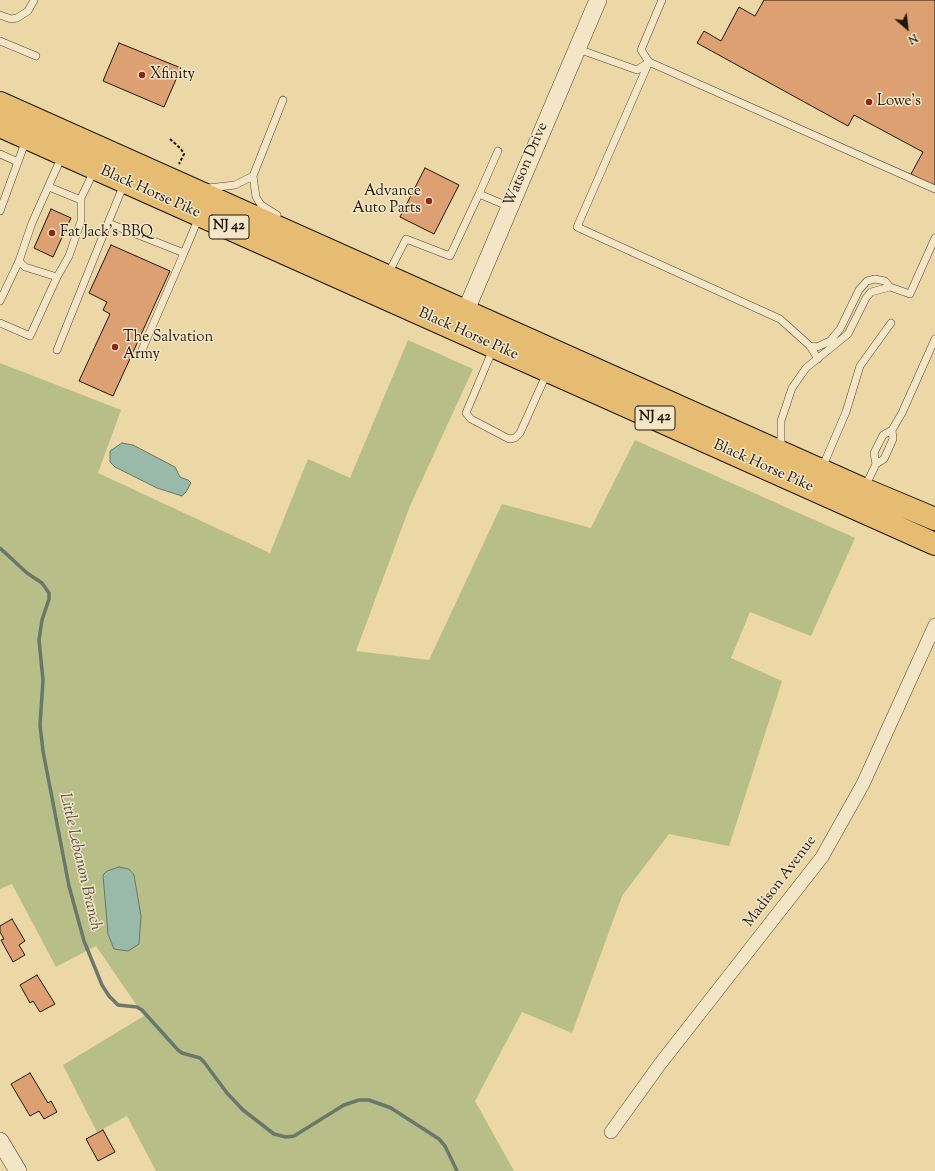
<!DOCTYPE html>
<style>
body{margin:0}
#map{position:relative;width:935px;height:1171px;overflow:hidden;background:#ecd7a6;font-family:"Sorts Mill Goudy",serif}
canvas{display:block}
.north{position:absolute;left:887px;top:8px;width:40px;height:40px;-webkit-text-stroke:3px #f3e5c5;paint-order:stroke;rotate:152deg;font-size:11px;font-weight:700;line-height:16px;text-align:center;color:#20160c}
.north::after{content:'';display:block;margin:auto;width:14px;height:18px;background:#20160c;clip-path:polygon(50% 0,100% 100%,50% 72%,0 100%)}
</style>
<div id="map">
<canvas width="935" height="1171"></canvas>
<div class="north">N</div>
</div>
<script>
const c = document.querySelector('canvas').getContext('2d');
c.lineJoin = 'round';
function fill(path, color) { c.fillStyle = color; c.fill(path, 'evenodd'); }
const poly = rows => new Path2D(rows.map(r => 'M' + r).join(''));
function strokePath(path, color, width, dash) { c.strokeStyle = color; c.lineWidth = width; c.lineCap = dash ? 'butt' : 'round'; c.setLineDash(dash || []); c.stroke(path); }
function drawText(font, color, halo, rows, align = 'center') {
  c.font = font + ' "Sorts Mill Goudy",serif'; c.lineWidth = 3; c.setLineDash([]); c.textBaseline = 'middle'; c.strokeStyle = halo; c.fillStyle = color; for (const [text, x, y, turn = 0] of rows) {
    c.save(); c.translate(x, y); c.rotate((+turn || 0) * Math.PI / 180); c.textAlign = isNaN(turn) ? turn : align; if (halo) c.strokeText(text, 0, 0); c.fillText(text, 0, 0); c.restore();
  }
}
const green = poly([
 [408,340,473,369,410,506,356,651,429,660,502,504,591,528,635,440,855,538,811,636,750,612,731,658,782,681,729,846,669,834,622,896,572,1033,522,1012,475,1101,514,1171,156,1171,127,1116,97,1132,63,1065,144,1016,96,946,56,967,12,884,0,889,0,363,121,410,98,473,270,553,308,459,350,478]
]);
const water = poly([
 [122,443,133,445,175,467,180,477,188,480,191,483,186,492,182,496,157,488,115,467,110,462,110,451,122,443],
 [119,867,129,869,134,875,141,916,139,944,128,951,114,949,108,934,103,875,107,871,119,867]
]);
const stream = poly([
 [0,548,27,573,42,583,49,593,49,599,42,620,39,640,43,680,40,725,43,751,69,886,84,941,102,985,109,996,118,1005,137,1007,142,1010,178,1050,182,1053,200,1058,204,1062,227,1093,243,1110,274,1134,286,1137,294,1136,344,1105,359,1100,369,1100,391,1108,439,1139,445,1146,457,1171]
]);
const building = poly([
 [764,0,935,0,935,187,911,174,923,152,854,115,848,126,697,43,704,31,721,41,739,7,755,16,764,0],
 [119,43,181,68,164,107,103,81,119,43],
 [425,168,459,185,434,234,400,217,425,168],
 [51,209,71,218,53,257,34,248,51,209],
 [111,245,170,271,113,396,79,381,110,314,103,310,107,302,89,293,111,245],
 [12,919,25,941,19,945,25,955,13,962,1,940,4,939,0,932,0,926,12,919],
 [37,975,55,1004,40,1012,33,1001,30,1003,20,985,37,975],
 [30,1073,48,1103,51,1101,57,1112,44,1119,39,1111,30,1116,11,1084,30,1073],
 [103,1130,115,1152,98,1161,86,1139,103,1130]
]);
const path = poly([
 [170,139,181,149,184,154,179,164]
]);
const service = poly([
 [662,0,641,50,649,62,577,227,780,319,810,346,818,359],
 [0,15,11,19,17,18,28,11,34,0],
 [0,41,36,56],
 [578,49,637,70,649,62,935,189],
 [498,151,479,194,510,207],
 [0,154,18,162],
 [62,156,32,223,19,261,25,267,57,277,69,256,81,221,81,198,94,171],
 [124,184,108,223,184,253,199,217],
 [49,187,81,200],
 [208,188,235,185,253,176],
 [0,211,26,140],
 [277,215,261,205,256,197,253,176,283,100],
 [388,274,406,239,450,256,479,194],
 [0,301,19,261],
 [0,323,30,336,57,277],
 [810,346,817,347,830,341,840,329,859,290,867,281,875,279,885,281,890,287,910,294,935,238],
 [493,349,466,413,471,419,509,439,515,438,520,433,547,373],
 [57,350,108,223],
 [142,350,184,253],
 [781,449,781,421,792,388,806,368,848,334,866,298,871,292,890,287],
 [876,464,874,453,883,435,892,430,902,413,935,339],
 [822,468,846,412,860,366,891,323],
 [865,487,876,464,884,459,893,439,892,430]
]);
const minor = poly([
 [611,1132,660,1064,822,857,863,784,935,625]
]);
const tertiary = poly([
 [461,322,598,0],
 [0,1141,18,1171]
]);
const trunk = poly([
 [0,103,861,488,935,519],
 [0,126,935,544]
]);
const markers = [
 [142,75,4,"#8f2418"],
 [869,102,4,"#8f2418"],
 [429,201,4,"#8f2418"],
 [52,233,4,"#8f2418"],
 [115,347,4,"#8f2418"]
];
const shields = [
 [229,227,40],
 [655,418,40]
];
const shieldNames = [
 ["NJ 42",229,227],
 ["NJ 42",655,418]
];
const poiNames = [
 ["Xfinity",150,75],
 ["Lowe's",877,102],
 ["Advance",421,192,"right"],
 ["Auto Parts",421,209,"right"],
 ["Fat Jack's BBQ",60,233],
 ["The Salvation",123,338],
 ["Army",123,355]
];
const streetNames = [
 ["Watson Drive",527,165,-67],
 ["Black Horse Pike",150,193,24],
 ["Black Horse Pike",468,335,24],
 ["Black Horse Pike",763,467,24],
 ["Madison Avenue",781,882,-53]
];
const waterNames = [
 ["Little Lebanon Branch",79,862,77]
];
fill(green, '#b8be87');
fill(water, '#99baa8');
strokePath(water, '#69786a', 1);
strokePath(stream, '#69786a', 3.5);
fill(building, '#dca072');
strokePath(building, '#20160c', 1);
strokePath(service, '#534632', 8);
strokePath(minor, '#534632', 14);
strokePath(tertiary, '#534632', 18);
strokePath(trunk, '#20160c', 24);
strokePath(path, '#20160c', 2, [3, 2]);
strokePath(service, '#f3e5c5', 7);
strokePath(minor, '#f3e5c5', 13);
strokePath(tertiary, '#f3e5c5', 17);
strokePath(trunk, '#e6bc73', 22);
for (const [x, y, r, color] of markers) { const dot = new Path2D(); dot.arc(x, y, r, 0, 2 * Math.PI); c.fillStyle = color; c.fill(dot); strokePath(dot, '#f3e5c5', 1.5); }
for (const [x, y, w] of shields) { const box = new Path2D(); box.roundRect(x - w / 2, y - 12, w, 24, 3); c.fillStyle = '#f3e5c5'; c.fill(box); strokePath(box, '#20160c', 1); }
drawText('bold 14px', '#20160c', null, shieldNames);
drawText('15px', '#20160c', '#f3e5c5', poiNames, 'left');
drawText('15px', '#20160c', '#f3e5c5', streetNames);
drawText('italic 16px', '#4a4f43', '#f3e5c5', waterNames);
</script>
